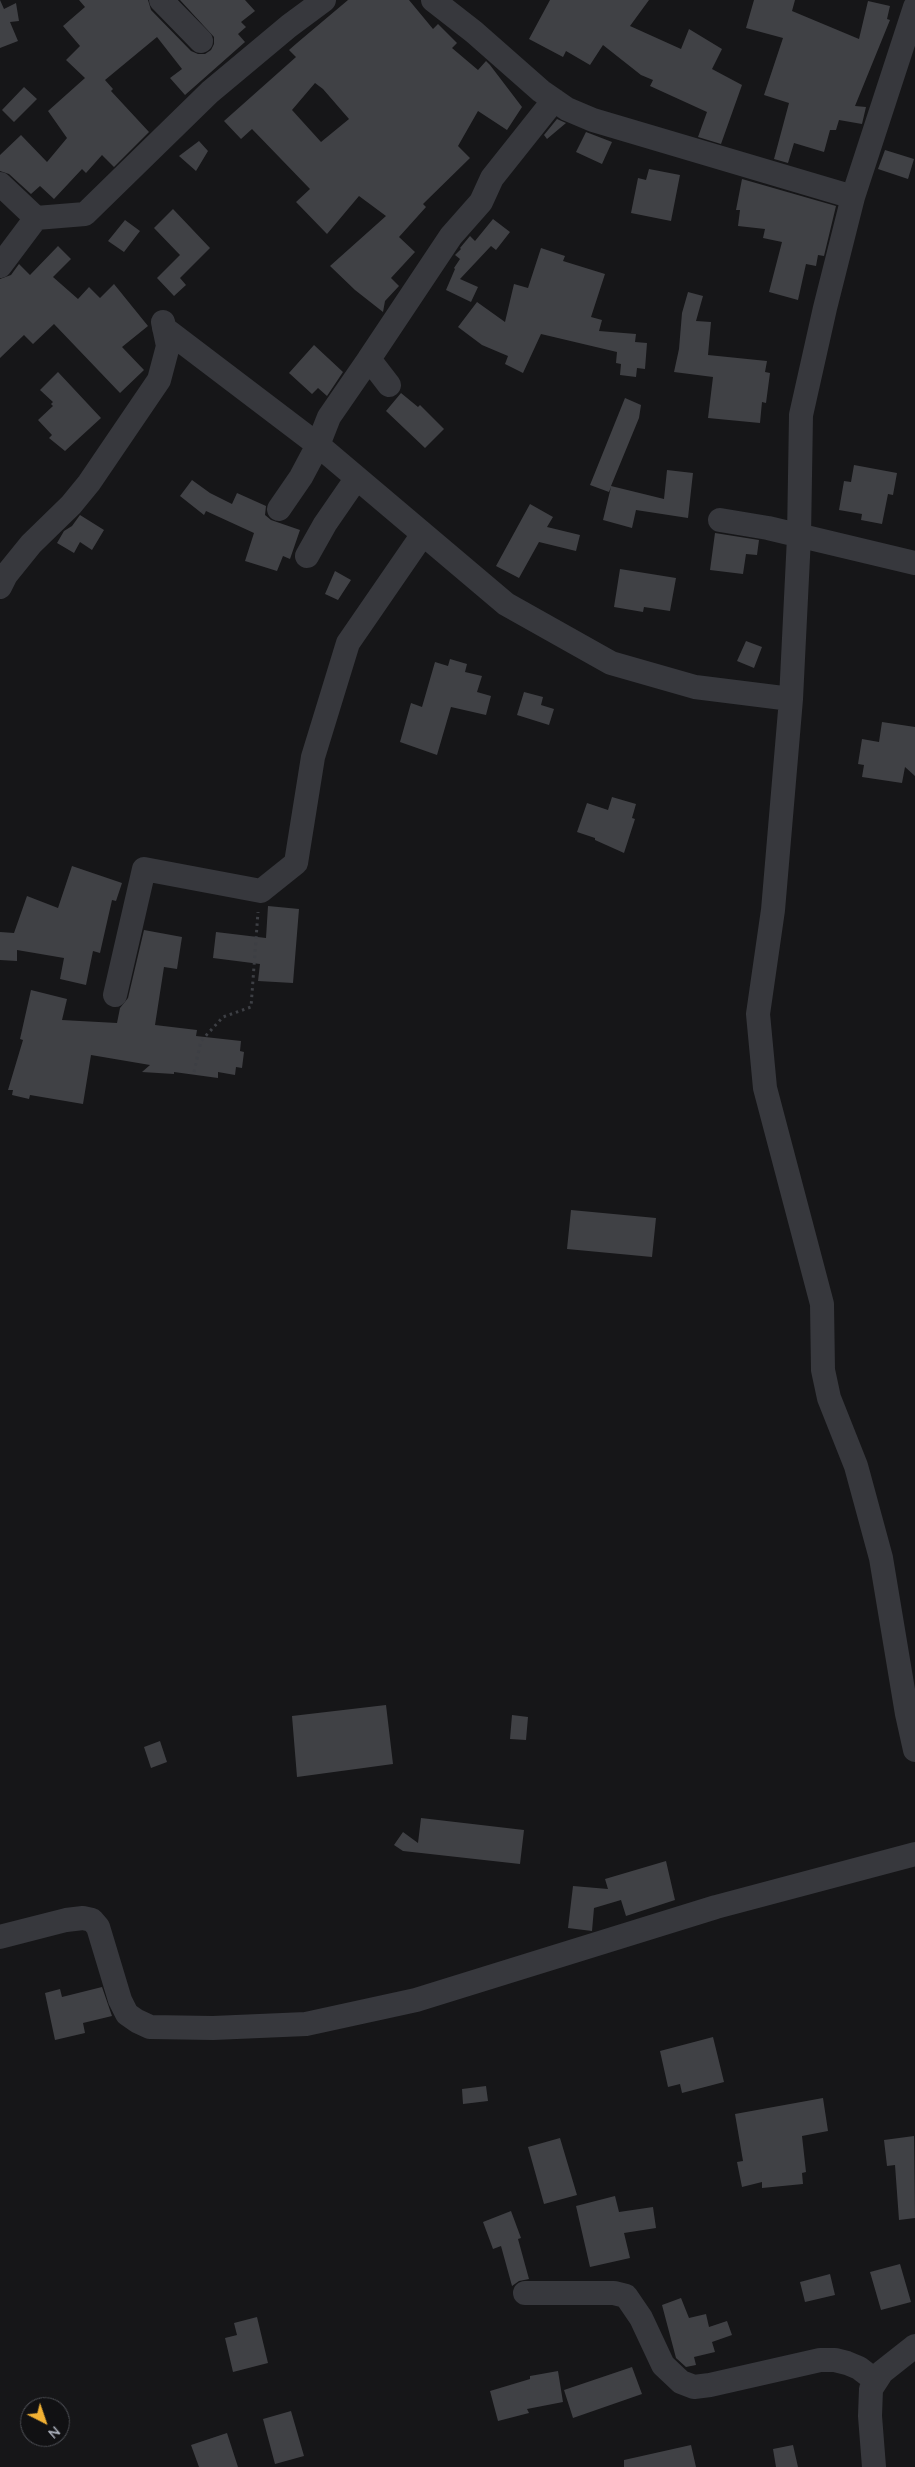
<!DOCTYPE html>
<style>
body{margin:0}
#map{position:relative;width:915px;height:2467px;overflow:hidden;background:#161618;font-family:Quicksand,sans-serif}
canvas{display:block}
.north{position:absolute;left:20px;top:2397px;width:50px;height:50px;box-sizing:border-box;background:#111113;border:1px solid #4d4f55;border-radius:50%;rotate:139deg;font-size:14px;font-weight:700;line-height:20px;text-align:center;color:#a8adb8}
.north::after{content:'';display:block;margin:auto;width:18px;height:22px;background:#f2b134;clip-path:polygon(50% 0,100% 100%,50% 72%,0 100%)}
</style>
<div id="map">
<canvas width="915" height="2467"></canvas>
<div class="north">N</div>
</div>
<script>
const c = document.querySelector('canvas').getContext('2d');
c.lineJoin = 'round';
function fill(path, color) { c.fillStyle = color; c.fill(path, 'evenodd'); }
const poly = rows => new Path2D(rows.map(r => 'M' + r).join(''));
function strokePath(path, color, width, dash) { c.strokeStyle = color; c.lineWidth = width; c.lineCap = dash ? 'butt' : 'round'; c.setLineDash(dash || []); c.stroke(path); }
const building = poly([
 [0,0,4,9,16,3,19,21,10,22,18,41,0,48],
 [79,0,148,0,151,10,191,51,198,54,205,54,211,50,214,44,214,37,180,0,245,0,255,11,241,22,246,27,238,34,245,42,185,95,170,78,182,69,157,37,105,80,113,89,111,91,149,132,114,167,102,155,86,173,82,169,54,199,40,186,31,194,9,174,0,171,0,155,21,135,47,162,67,138,48,111,85,78,66,60,80,46,63,26,85,7],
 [348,0,409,0,433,29,438,24,457,43,452,48,478,70,486,61,490,65,522,107,507,130,478,111,458,146,470,158,423,204,426,207,399,237,415,252,391,278,399,286,385,301,383,312,355,290,330,266,386,216,359,196,327,234,296,202,310,189,252,129,241,139,224,121,296,57,289,50,297,43],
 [315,83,323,89,349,119,321,142,292,110],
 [550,0,649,0,630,26,681,49,689,29,722,49,712,69,742,85,721,144,698,137,707,112,650,86,653,80,641,75,603,45,590,65,566,51,563,57,529,39],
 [754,0,795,0,792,11,859,39,868,1,890,6,887,19,890,20,855,106,866,107,862,124,839,120,836,130,830,130,824,152,794,143,788,163,774,159,789,103,764,95,783,38,746,28],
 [24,87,37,99,14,122,2,110],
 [557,119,566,123,547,139,544,135],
 [586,132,612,142,602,164,576,152],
 [199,141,208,151,196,171,179,156],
 [885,150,914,159,908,179,878,169],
 [649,169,680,175,671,221,631,213,638,178,646,180],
 [742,179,836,206,824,256,818,255,816,266,806,264,798,300,769,292,782,242,763,238,765,229,738,226,740,210,736,210],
 [173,209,210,248,180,278,186,285,174,296,157,278,180,255,154,228],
 [493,219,510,232,496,250,491,246,460,279,478,287,471,302,446,290,455,269,454,268,460,259,455,255,461,249,460,248,470,236,475,241],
 [125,220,140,231,124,252,108,241],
 [58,246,71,259,53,277,78,299,89,287,100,298,114,284,148,326,122,347,144,370,120,393,54,324,33,344,24,335,0,358,0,279,11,275,19,264,30,275],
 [541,248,565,256,563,261,605,274,591,317,602,320,599,331,636,334,635,342,647,343,645,369,637,368,636,377,620,375,621,364,616,363,617,352,541,334,523,373,505,364,508,356,482,345,458,327,477,302,505,322,514,284,528,288],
 [688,292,703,296,696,321,711,322,708,355,767,361,765,372,770,373,766,403,762,402,760,423,708,418,713,377,674,372,679,349,682,313],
 [314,345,343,372,327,396,318,388,312,394,289,373],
 [58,372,101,418,65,451,49,438,52,435,38,420,53,406,51,404,53,402,40,390],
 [401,393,418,407,420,405,444,429,425,448,386,411],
 [625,398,641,405,639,418,611,486,664,499,667,470,693,473,688,518,636,510,632,528,603,520,611,487,609,492,590,485],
 [854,465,897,473,893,495,888,494,882,524,861,520,862,514,839,510,844,481,851,482],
 [192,480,210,493,232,504,237,493,266,506,265,515,271,520,300,530,290,559,283,556,277,571,245,561,254,533,206,511,204,515,180,496],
 [530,504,553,517,547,527,580,535,576,551,539,542,519,578,496,566],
 [80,515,104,530,92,550,80,542,74,553,57,543,64,531,72,526],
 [715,533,759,540,757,555,746,554,743,574,710,570],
 [620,569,676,578,670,611,644,607,643,612,614,607],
 [335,571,351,580,338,600,325,594],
 [746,641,762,647,754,668,737,661],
 [450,659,467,664,465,672,482,676,477,692,491,696,486,715,451,707,437,755,400,742,411,703,422,707,435,662,448,666],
 [524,692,543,697,541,705,554,709,549,725,517,715],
 [882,722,915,727,915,776,905,767,902,783,862,777,864,765,858,764,862,739,879,742],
 [612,797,636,804,632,818,635,819,624,853,595,840,595,838,577,832,587,803,608,810],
 [72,866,122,883,116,901,112,900,100,953,93,951,86,985,60,979,64,958,17,950,17,961,0,960,0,932,14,933,27,896,58,908],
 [268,906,299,909,293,983,258,981,260,964,213,958,216,932,266,938],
 [144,930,182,937,177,969,164,967,155,1025,197,1030,196,1036,241,1041,240,1051,244,1052,242,1068,236,1067,235,1075,218,1072,218,1078,174,1072,174,1074,142,1072,150,1065,91,1055,83,1104,30,1095,29,1099,12,1095,13,1090,8,1090,23,1040,20,1039,31,990,67,999,62,1020,117,1023,120,1008,128,998],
 [571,1210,656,1218,652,1257,567,1249],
 [386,1705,393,1764,297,1777,292,1716],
 [512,1715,528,1717,526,1740,510,1739],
 [160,1741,167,1762,151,1768,144,1747],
 [421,1818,524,1830,520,1864,403,1851,394,1845,403,1832,418,1843],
 [666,1861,675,1900,626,1916,621,1900,594,1908,592,1931,568,1928,573,1886,608,1889,605,1879],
 [102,1987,112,2016,83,2023,85,2033,55,2040,45,1993,60,1989,62,1997],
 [713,2037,724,2082,682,2093,680,2084,668,2087,660,2051],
 [486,2086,488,2101,463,2104,462,2089],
 [823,2098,828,2131,802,2136,806,2172,802,2173,803,2184,762,2188,762,2182,742,2187,737,2162,743,2161,735,2114],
 [914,2136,915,2218,899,2220,895,2165,887,2166,884,2140],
 [560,2138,577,2195,544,2204,528,2147],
 [615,2196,619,2212,653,2207,656,2228,624,2233,630,2258,590,2267,576,2206],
 [511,2211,521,2238,518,2239,529,2279,519,2281,512,2286,501,2246,493,2249,483,2222],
 [900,2264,911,2302,881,2310,870,2272],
 [830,2274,835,2295,805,2302,800,2282],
 [681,2298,689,2318,706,2314,709,2327,727,2321,732,2335,712,2342,715,2352,694,2357,696,2365,686,2367,676,2358,662,2305],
 [257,2317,268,2363,233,2372,225,2338,237,2335,234,2323],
 [632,2367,642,2394,573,2418,564,2390],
 [558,2371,563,2402,527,2409,529,2413,498,2421,490,2391,530,2379,530,2376],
 [291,2411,304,2456,275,2464,263,2419],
 [227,2433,238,2467,199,2467,191,2445],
 [691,2445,696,2467,624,2467,624,2460],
 [793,2445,798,2467,776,2467,773,2449]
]);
const path = poly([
 [194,1072,201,1041,223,1017,251,1007,258,912]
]);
const minor = poly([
 [161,0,201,41],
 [433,0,474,32,541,91,567,109,593,120,853,197],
 [915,7,853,197,825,308,801,415,799,537,791,699,773,910,758,1014,765,1088,822,1304,823,1370,829,1398,856,1466,881,1558,907,1714,915,1750],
 [0,184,36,218,85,214,210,92,289,26,324,0],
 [0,266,36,218],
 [164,328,318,445,301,477,279,509],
 [369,359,329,417,318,445,506,604,611,663,695,687,791,699],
 [389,385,369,359,451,236,481,202,492,178,554,100],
 [720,520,768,528,915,563],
 [307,556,325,524,356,479],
 [0,587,6,575,31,544,71,505,89,483,159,380,168,346,163,322],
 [115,995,144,869,261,891,296,863,313,757,348,643,423,534],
 [0,1937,66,1920,83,1918,92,1920,98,1927,120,2000,127,2014,137,2021,150,2027,213,2028,306,2024,416,2000,716,1907,915,1854],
 [525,2293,614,2293,626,2296,641,2318,663,2365,681,2382,694,2387,710,2385,820,2360,835,2360,847,2363,859,2368,876,2381],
 [874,2467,870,2416,871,2389,882,2372,915,2346]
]);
fill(building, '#404145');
strokePath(path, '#3d3f44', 3, [2.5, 4]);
strokePath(minor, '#37383d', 24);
</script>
